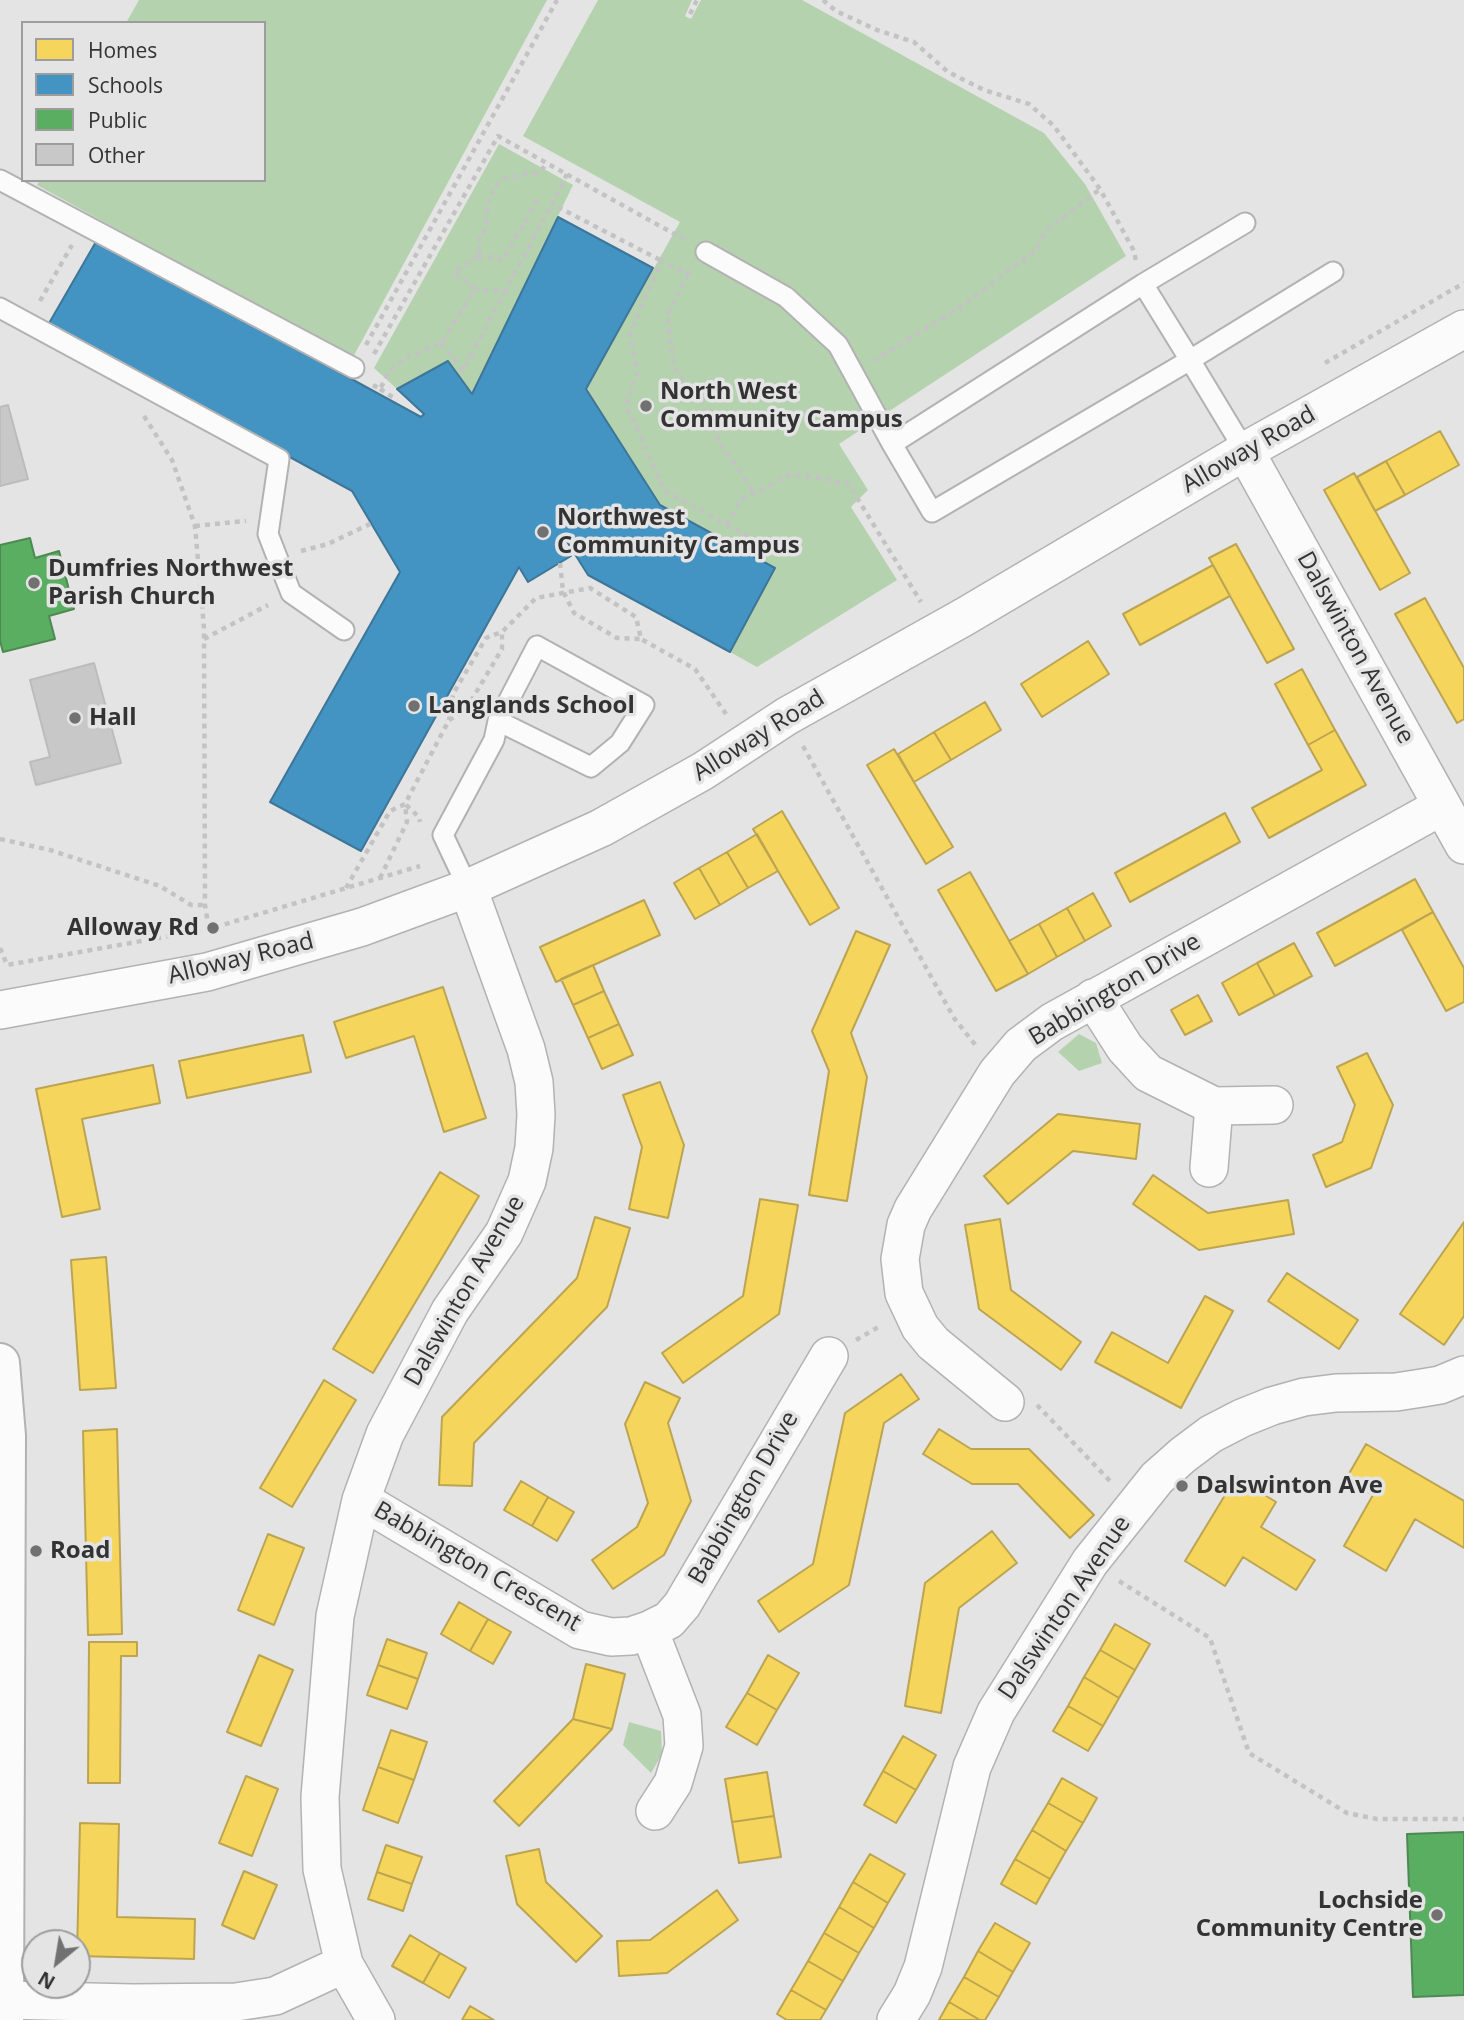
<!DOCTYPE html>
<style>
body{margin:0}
#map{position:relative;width:1464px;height:2020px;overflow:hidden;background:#e4e4e5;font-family:"Open Sans",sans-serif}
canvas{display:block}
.legend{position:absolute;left:21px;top:21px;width:245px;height:161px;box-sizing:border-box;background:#e4e4e5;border:2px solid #9d9d9e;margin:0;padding:9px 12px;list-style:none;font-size:21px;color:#333}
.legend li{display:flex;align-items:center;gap:14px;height:35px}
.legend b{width:35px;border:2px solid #9d9d9e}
.north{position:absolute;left:21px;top:1929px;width:70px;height:70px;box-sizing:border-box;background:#e4e4e5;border:2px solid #9d9d9e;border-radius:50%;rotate:210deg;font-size:19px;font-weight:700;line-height:28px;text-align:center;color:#333}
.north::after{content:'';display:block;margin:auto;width:24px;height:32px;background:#717171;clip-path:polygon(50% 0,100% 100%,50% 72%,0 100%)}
</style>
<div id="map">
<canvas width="1464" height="2020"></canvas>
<ul class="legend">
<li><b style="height:19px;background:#f6d55c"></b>Homes</li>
<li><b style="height:19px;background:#4393c3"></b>Schools</li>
<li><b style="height:19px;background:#5aae61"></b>Public</li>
<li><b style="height:19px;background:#c8c8c8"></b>Other</li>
</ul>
<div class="north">N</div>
</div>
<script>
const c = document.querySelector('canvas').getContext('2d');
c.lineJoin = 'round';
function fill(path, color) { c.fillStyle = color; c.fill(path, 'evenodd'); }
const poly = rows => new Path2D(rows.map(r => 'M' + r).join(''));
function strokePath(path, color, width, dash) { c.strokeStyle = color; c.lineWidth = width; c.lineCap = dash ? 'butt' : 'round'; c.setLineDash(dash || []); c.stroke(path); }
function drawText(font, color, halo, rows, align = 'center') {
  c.font = font + ' "Open Sans",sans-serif'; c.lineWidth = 7; c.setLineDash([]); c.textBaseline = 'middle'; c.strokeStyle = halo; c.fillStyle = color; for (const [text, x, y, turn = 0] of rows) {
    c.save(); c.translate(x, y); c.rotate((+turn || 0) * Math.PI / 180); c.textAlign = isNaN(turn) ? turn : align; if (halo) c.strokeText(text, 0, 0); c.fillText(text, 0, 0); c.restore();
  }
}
const green = poly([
 [139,0,547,0,352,359,37,185,40,180,264,180,264,23,126,23],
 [598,0,692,0,685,16,691,19,701,0,802,0,1044,133,1085,184,1126,256,839,444,868,490,851,507,897,580,757,667,730,652,775,567,660,505,586,389,680,222,523,136],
 [499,144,573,185,472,394,448,361,397,389,374,368],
 [1079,1034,1096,1043,1102,1063,1079,1071,1058,1052],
 [629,1722,661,1731,662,1754,651,1773,623,1745]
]);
const homes = poly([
 [1440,431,1459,465,1405,495,1386,461,1440,431],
 [1386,461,1405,495,1375,511,1357,477,1386,461],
 [1354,473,1410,573,1380,590,1324,490,1354,473],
 [1236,544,1294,649,1267,663,1209,558,1236,544],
 [1213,565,1230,596,1140,645,1123,614,1213,565],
 [1425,598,1464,668,1464,719,1457,723,1395,614,1425,598],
 [1088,641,1109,674,1042,717,1021,684,1088,641],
 [1302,669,1335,730,1308,745,1275,684,1302,669],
 [985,702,1001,730,951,760,934,732,985,702],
 [1335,730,1366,785,1269,838,1252,808,1322,770,1308,745,1335,730],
 [934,732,951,760,914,782,898,754,934,732],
 [894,749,953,847,926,864,867,765,894,749],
 [782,811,839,908,810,925,753,829,782,811],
 [1225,813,1240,842,1130,902,1115,873,1225,813],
 [757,834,778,871,748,888,727,852,757,834],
 [727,852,748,888,720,905,699,868,727,852],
 [699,868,720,905,695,919,674,883,699,868],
 [970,872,1028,974,996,991,938,890,970,872],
 [1415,879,1433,912,1335,966,1317,933,1415,879],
 [1093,893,1111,926,1085,941,1067,908,1093,893],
 [644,900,660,935,556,982,540,947,644,900],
 [1067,908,1085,941,1057,957,1039,924,1067,908],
 [1433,912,1464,968,1464,1002,1446,1011,1402,930,1433,912],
 [1039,924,1057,957,1028,974,1009,941,1039,924],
 [856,931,890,945,851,1033,867,1077,847,1201,809,1195,829,1071,812,1031,856,931],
 [1294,943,1312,976,1275,996,1257,963,1294,943],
 [1257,963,1275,996,1239,1015,1222,983,1257,963],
 [593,965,604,991,573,1005,561,979,593,965],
 [443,987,486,1118,444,1132,414,1036,346,1058,334,1022,443,987],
 [604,991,619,1024,588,1038,573,1005,604,991],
 [1198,995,1212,1021,1185,1035,1171,1010,1198,995],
 [619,1024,633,1055,602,1069,588,1038,619,1024],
 [303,1035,311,1072,187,1098,179,1061,303,1035],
 [1367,1053,1393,1105,1371,1168,1326,1187,1313,1155,1342,1142,1355,1105,1337,1067,1367,1053],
 [153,1065,160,1103,82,1119,100,1209,62,1217,36,1089,153,1065],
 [660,1082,684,1145,668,1218,629,1209,642,1147,623,1095,660,1082],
 [1058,1114,1140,1124,1136,1159,1073,1151,1008,1204,984,1176,1058,1114],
 [440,1172,479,1196,373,1373,333,1349,440,1172],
 [1153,1175,1208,1213,1288,1200,1294,1234,1199,1250,1133,1204,1153,1175],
 [760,1199,798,1205,779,1314,683,1383,662,1353,743,1296,760,1199],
 [595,1217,630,1228,607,1307,474,1443,472,1486,439,1485,442,1417,577,1278,595,1217],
 [1000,1219,1011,1290,1081,1342,1061,1370,979,1309,965,1225,1000,1219],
 [1464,1222,1464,1316,1444,1345,1400,1314,1464,1222],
 [106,1257,116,1388,80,1390,71,1260,106,1257],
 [1287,1273,1358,1320,1339,1349,1268,1301,1287,1273],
 [1205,1296,1233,1311,1181,1408,1095,1362,1112,1332,1168,1363,1205,1296],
 [901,1374,919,1399,884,1423,849,1585,779,1632,758,1601,813,1564,845,1413,901,1374],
 [324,1380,356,1400,292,1507,260,1488,324,1380],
 [645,1382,680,1398,668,1423,691,1501,664,1555,613,1589,592,1560,637,1527,648,1503,625,1424,645,1382],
 [117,1429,122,1634,88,1635,83,1431,117,1429],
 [939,1429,971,1449,1029,1449,1094,1515,1070,1538,1018,1484,972,1484,923,1454,939,1429],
 [1366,1444,1464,1501,1464,1548,1415,1519,1386,1571,1344,1546,1373,1495,1346,1479,1366,1444],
 [1236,1477,1276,1502,1261,1527,1315,1560,1296,1590,1243,1557,1225,1586,1185,1561,1236,1477],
 [521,1481,548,1497,532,1526,504,1510,521,1481],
 [548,1497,574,1512,557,1541,532,1526,548,1497],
 [992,1531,1017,1563,959,1608,941,1713,905,1706,925,1583,992,1531],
 [268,1534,304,1548,274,1625,238,1610,268,1534],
 [459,1602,488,1619,470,1651,441,1634,459,1602],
 [488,1619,511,1632,493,1664,470,1651,488,1619],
 [1115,1624,1150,1644,1135,1670,1100,1650,1115,1624],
 [387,1639,427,1653,418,1679,378,1665,387,1639],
 [89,1642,137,1642,137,1656,121,1656,120,1783,88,1783,89,1642],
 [1100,1650,1135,1670,1119,1698,1084,1677,1100,1650],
 [259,1655,293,1670,261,1746,227,1732,259,1655],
 [768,1655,799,1673,777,1710,747,1693,768,1655],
 [586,1664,625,1674,612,1729,573,1719,586,1664],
 [378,1665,418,1679,407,1709,367,1695,378,1665],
 [1084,1677,1119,1698,1103,1726,1068,1706,1084,1677],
 [747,1693,777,1710,757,1745,726,1727,747,1693],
 [1068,1706,1103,1726,1088,1751,1053,1731,1068,1706],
 [573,1719,612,1729,519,1826,494,1801,573,1719],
 [391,1730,427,1742,414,1780,378,1767,391,1730],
 [903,1736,936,1755,916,1790,883,1771,903,1736],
 [378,1767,414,1780,398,1823,363,1810,378,1767],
 [883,1771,916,1790,896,1823,864,1805,883,1771],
 [767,1772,774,1816,732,1822,725,1779,767,1772],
 [246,1776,278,1789,252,1856,219,1843,246,1776],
 [1062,1778,1097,1798,1083,1823,1048,1803,1062,1778],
 [1048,1803,1083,1823,1066,1851,1032,1830,1048,1803],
 [774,1816,781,1857,739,1863,732,1822,774,1816],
 [80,1823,119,1824,117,1917,195,1919,194,1959,77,1956,80,1823],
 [1032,1830,1066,1851,1050,1879,1015,1859,1032,1830],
 [386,1845,422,1857,412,1884,377,1872,386,1845],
 [539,1849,546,1882,602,1936,576,1962,517,1904,506,1856,539,1849],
 [870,1854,905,1874,888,1903,853,1882,870,1854],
 [1015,1859,1050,1879,1036,1904,1001,1884,1015,1859],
 [244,1871,277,1885,254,1939,222,1925,244,1871],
 [377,1872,412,1884,403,1911,368,1899,377,1872],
 [853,1882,888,1903,874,1928,839,1907,853,1882],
 [717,1890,738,1920,667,1973,619,1976,617,1941,650,1940,717,1890],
 [839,1907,874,1928,859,1953,824,1933,839,1907],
 [995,1923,1030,1943,1013,1972,978,1951,995,1923],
 [824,1933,859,1953,843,1981,808,1961,824,1933],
 [410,1935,440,1953,423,1983,392,1966,410,1935],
 [978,1951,1013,1972,999,1997,964,1977,978,1951],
 [440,1953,466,1968,449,1998,423,1983,440,1953],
 [808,1961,843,1981,826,2010,791,1990,808,1961],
 [964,1977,999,1997,985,2020,980,2020,949,2002,964,1977],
 [791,1990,826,2010,820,2020,787,2020,777,2014,791,1990],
 [949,2002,980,2020,939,2020,949,2002],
 [470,2006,494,2020,462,2020,470,2006]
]);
const schools = poly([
 [558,217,653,268,586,389,660,505,775,568,730,652,588,575,566,540,562,543,571,556,528,582,519,567,361,851,270,802,400,572,352,491,48,325,97,240,421,417,424,414,397,389,448,361,472,394,558,217]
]);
const public = poly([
 [30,538,35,558,59,551,74,609,49,616,55,639,3,652,0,641,0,545,30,538],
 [1464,1832,1464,1995,1413,1997,1407,1834,1464,1832]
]);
const building = poly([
 [8,405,28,479,0,486,0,407,8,405],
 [94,663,121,763,36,785,30,762,50,757,30,680,94,663]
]);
const path = poly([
 [823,0,836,11,877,30,914,42,948,72,984,90,1029,104,1054,126,1100,189,1134,251,1136,261],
 [690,14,697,0],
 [567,174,552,204,662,261],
 [478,256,488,256,503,260,540,195],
 [690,271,688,274,662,261,644,299,630,336,637,373,626,405,664,490,760,543],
 [688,274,667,316,674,367,710,415,720,444,755,493],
 [475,289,454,272,478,256,480,238,486,227,489,198,501,179,540,172,547,163],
 [40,301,72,245],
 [441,343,463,370,505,291],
 [366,345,557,0],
 [374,354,498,136,687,241],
 [873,361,959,308,1035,251,1045,232,1100,189],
 [1325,363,1464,283],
 [373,385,380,389,390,370,406,358,441,343,475,289,505,291,552,204],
 [380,389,397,400],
 [144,416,172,460,195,526,204,628,205,905,209,930],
 [727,525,740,500,792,474,848,483,921,602],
 [195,526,246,521],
 [301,551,328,544,372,523],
 [560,563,563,591,574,613,617,638,641,639],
 [204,639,268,605],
 [449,720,465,711,502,649,502,632],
 [803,746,954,1018,977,1047],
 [406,805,419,817,420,822],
 [0,839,50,850,160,886,191,905,205,905],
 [380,878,407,822,405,804],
 [346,888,390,811,405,804,449,720,453,694,486,638,502,632,536,598,590,588,636,617,641,639,695,669,726,714],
 [0,948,7,965,209,929,420,866],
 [856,1340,882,1325],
 [1037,1405,1111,1482],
 [1119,1581,1210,1638,1249,1753,1347,1813,1377,1819,1464,1819]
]);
const lane = poly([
 [0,180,354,368],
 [706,252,786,297,838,345,892,444],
 [1143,284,1245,223],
 [0,308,279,459,268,534,291,593,344,630],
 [1245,451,1190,360,1143,284,892,444,932,512,1190,360,1333,272],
 [537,646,644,705,620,743,591,767,498,721,537,646],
 [468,888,443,835,494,740,498,721]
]);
const street = poly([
 [1245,451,1464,845],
 [1093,998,1125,1048,1148,1073,1214,1106],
 [0,1010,207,972,362,927,468,888,601,828,703,771,787,716,964,617,1245,451,1464,329],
 [1209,1168,1214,1106,1274,1105],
 [1005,1402,933,1343,920,1327,904,1293,900,1259,906,1225,913,1209,997,1073,1021,1045,1052,1022,1442,806],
 [361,1500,580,1630,611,1637,631,1636,649,1630,682,1715,684,1746,673,1783,655,1811],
 [649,1630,669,1620,682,1605,829,1356],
 [4,2000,133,2003,236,2002,275,1996,344,1964],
 [376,2020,344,1964,322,1869,320,1797,335,1616,361,1500,385,1434,450,1311,504,1233,527,1181,534,1148,536,1115,534,1082,526,1049,468,888],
 [896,2020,912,1994,923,1967,972,1767,996,1712,1090,1562,1157,1478,1183,1455,1211,1434,1242,1418,1272,1406,1304,1397,1336,1393,1396,1392,1422,1388,1440,1385,1464,1375]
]);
const secondary = poly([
 [0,1363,6,1436,4,2020]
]);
const markers = [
 [646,406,7,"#717171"],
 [543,532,7,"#717171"],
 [34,583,7,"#717171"],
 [414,706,7,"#717171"],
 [75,718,7,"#717171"],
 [213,928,7,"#717171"],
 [1182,1486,7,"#717171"],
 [36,1551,7,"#717171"],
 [1437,1915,7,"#717171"]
];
const poiNames = [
 ["North West",660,392],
 ["Community Campus",660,420],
 ["Northwest",557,518],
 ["Community Campus",557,546],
 ["Dumfries Northwest",48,569],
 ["Parish Church",48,597],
 ["Langlands School",428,706],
 ["Hall",89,718],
 ["Alloway Rd",199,928,"right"],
 ["Dalswinton Ave",1196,1486],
 ["Road",50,1551],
 ["Lochside",1423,1901,"right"],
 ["Community Centre",1423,1929,"right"]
];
const streetNames = [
 ["Alloway Road",1249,450,-30],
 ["Dalswinton Avenue",1355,648,61],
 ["Alloway Road",759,736,-32],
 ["Alloway Road",241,959,-14],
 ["Babbington Drive",1115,990,-31],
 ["Dalswinton Avenue",465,1291,-60],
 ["Babbington Drive",744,1498,-60],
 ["Babbington Crescent",477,1567,30],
 ["Dalswinton Avenue",1065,1608,-56]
];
fill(green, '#b5d2af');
fill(homes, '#f6d55c');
strokePath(homes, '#bca450', 2);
fill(schools, '#4393c3');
strokePath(schools, '#3e7698', 2);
fill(public, '#5aae61');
strokePath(public, '#4e8953', 2);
fill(building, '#c8c8c8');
strokePath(building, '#bcbcbc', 2);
strokePath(lane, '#b2b2b3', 23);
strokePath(street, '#b2b2b3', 40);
strokePath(secondary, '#b2b2b3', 42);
strokePath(path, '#c3c3c3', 4.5, [5, 5]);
strokePath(lane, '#fbfbfb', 19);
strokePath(street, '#fbfbfb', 37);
strokePath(secondary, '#fbfbfb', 38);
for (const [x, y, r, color] of markers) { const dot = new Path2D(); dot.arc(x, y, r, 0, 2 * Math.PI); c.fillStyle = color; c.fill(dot); strokePath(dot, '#e4e4e5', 2.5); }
drawText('bold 24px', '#333', '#e4e4e5', poiNames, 'left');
drawText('24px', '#333', '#e4e4e5', streetNames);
</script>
